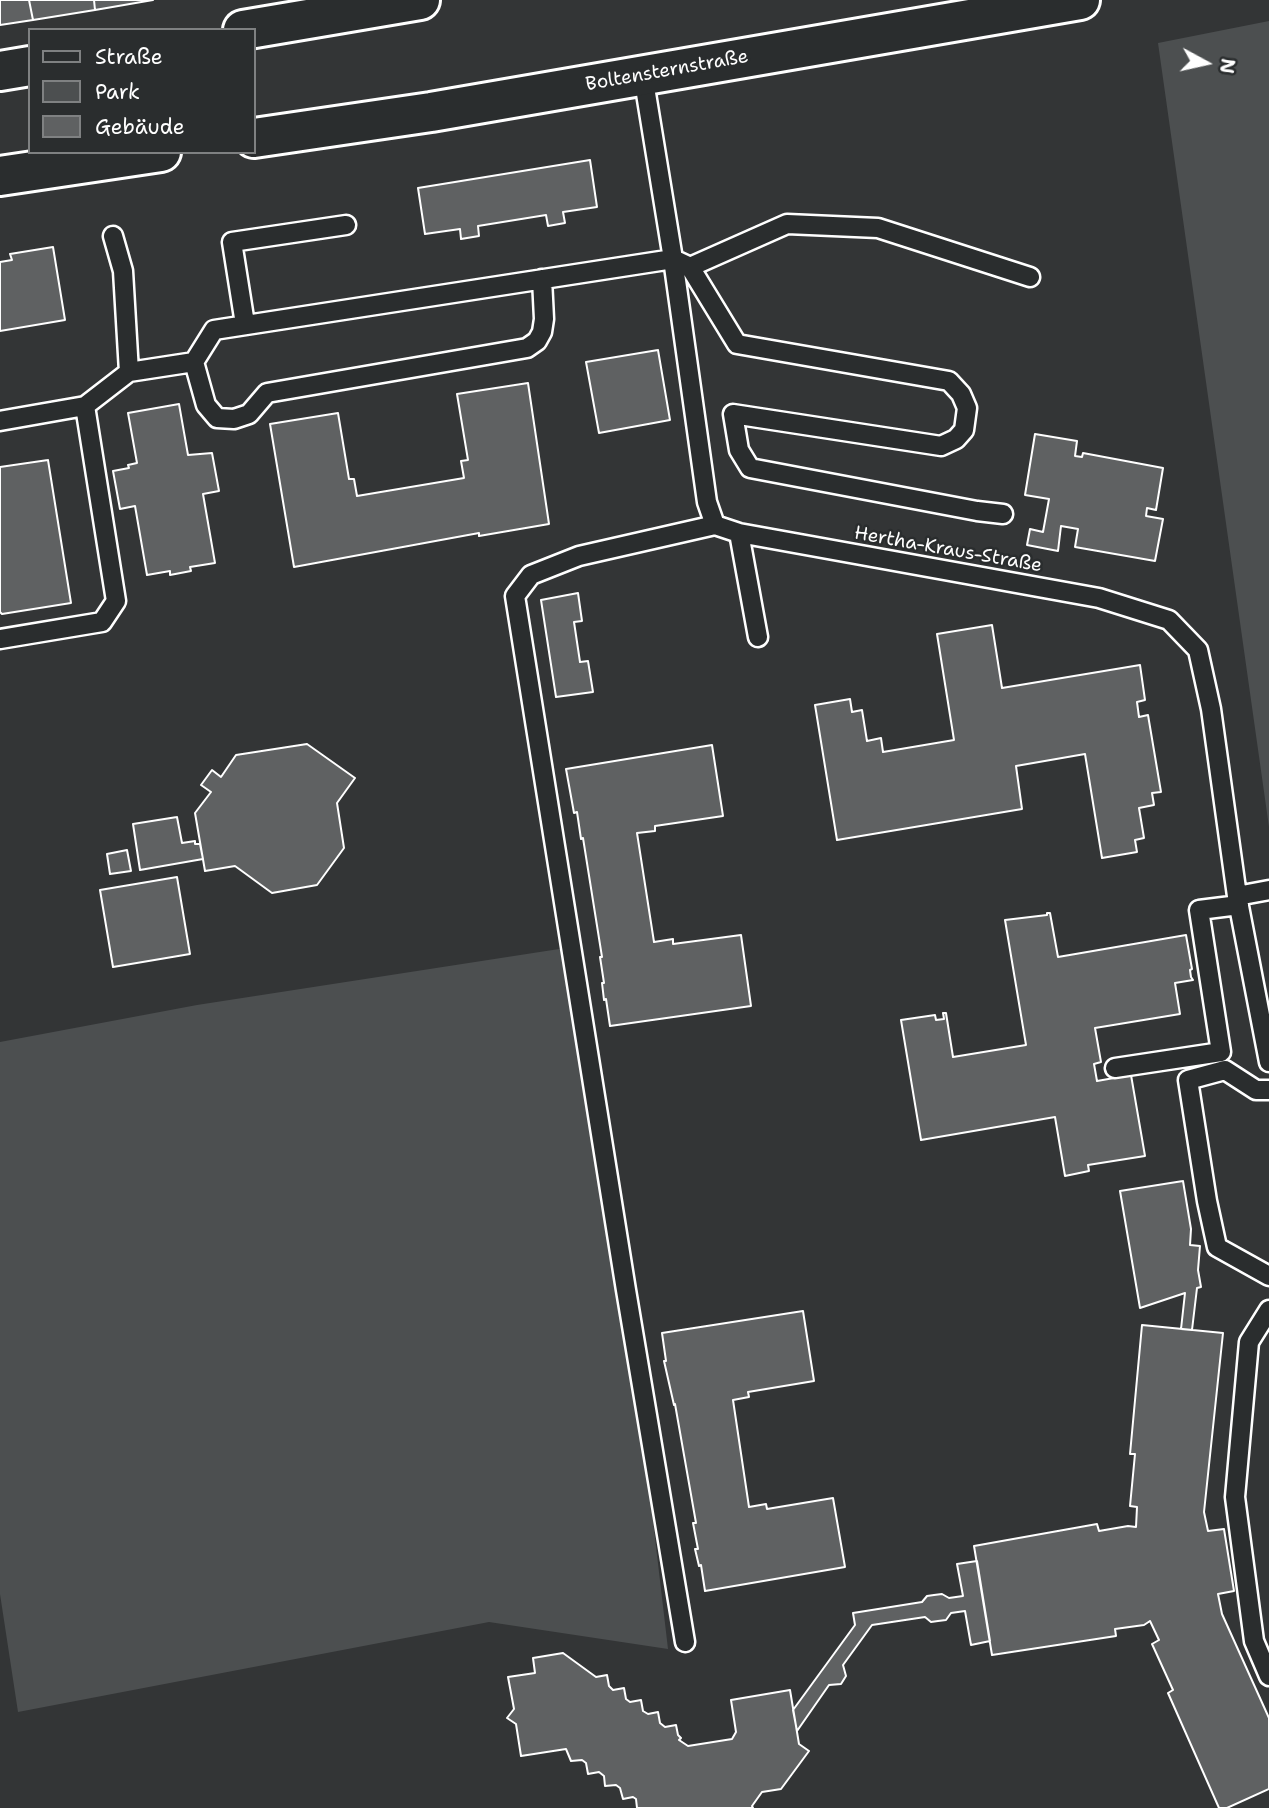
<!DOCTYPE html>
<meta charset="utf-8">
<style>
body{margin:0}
#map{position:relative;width:1269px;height:1808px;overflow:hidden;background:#333536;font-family:"Shantell Sans",sans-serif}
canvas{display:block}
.legend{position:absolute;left:28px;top:28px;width:228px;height:126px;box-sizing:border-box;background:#2a2d2e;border:2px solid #7f8182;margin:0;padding:9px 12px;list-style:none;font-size:21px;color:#fff}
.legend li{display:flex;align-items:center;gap:14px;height:35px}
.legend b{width:35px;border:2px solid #7f8182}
.north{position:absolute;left:1171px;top:28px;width:70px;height:70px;-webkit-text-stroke:5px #2a2d2e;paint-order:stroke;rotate:98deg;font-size:19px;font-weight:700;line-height:28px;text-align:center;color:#fff}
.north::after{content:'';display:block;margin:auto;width:24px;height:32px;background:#fff;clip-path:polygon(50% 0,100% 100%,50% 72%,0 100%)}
</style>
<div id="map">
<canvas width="1269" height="1808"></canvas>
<ul class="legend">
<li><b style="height:9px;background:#2a2d2e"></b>Straße</li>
<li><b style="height:19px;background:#4c4f50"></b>Park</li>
<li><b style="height:19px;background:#5f6162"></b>Gebäude</li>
</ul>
<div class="north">N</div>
</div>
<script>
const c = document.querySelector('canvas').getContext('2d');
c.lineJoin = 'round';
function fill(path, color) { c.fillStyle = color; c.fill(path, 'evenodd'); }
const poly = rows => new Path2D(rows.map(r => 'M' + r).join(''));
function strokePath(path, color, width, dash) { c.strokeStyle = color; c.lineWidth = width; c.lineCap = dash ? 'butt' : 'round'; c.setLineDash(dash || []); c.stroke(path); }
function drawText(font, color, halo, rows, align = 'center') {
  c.font = font + ' "Shantell Sans",sans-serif'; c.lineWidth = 5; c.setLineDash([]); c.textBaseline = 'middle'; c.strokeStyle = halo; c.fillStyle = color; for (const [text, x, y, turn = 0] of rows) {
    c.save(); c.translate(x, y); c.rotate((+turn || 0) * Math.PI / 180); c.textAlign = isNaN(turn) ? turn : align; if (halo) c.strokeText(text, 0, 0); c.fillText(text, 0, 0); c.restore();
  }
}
const green = poly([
 [1269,21,1269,827,1158,43],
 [572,947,626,1290,668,1649,489,1622,18,1712,0,1594,0,1042,197,1005]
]);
const building = poly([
 [0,0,29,0,33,20,0,25,0,0],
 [29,0,94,0,95,10,33,20,29,0],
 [94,0,153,0,95,10,94,0],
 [590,160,597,207,563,212,565,223,548,226,546,215,478,226,479,236,461,239,460,229,425,234,418,188,590,160],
 [53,247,65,320,0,331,0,262,12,260,10,254,53,247],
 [658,350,670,420,599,433,586,362,658,350],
 [528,383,549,524,479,536,479,533,294,567,270,424,338,413,349,479,354,479,357,496,464,478,461,461,468,460,457,394,528,383],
 [179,404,188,455,212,453,219,491,203,494,215,563,190,567,191,571,170,575,170,571,147,575,135,506,120,509,113,471,129,468,128,465,137,463,128,413,179,404],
 [1035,434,1077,441,1075,456,1082,457,1083,453,1163,468,1156,510,1147,508,1146,516,1163,519,1155,561,1075,547,1078,529,1061,526,1058,551,1027,545,1030,529,1043,532,1049,499,1025,495,1035,434],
 [48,460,71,603,2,614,0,612,0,467,48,460],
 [578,593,582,621,574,622,580,662,588,661,593,692,556,697,541,600,578,593],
 [992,625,1002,688,1140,665,1145,700,1137,702,1139,717,1148,715,1161,792,1152,793,1154,805,1139,808,1144,838,1135,840,1137,852,1102,858,1085,754,1016,766,1022,809,837,840,815,705,850,699,852,712,862,710,867,741,881,738,883,752,954,740,937,634,992,625],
 [307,744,355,778,337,803,344,848,317,885,272,893,235,866,205,871,195,813,211,792,201,785,212,770,221,777,236,755,307,744],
 [712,745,723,816,655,826,655,831,637,833,654,942,673,939,673,944,741,935,751,1006,610,1026,606,999,604,1000,602,983,604,983,600,957,602,957,583,838,581,839,577,812,574,813,566,769,712,745],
 [177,817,182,843,195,841,195,844,200,844,203,859,140,870,133,824,177,817],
 [127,850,131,871,110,874,107,854,127,850],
 [177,877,190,954,113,967,100,890,177,877],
 [1047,913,1050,913,1058,957,1186,935,1192,969,1190,970,1191,977,1193,980,1175,983,1180,1014,1095,1028,1101,1062,1094,1064,1097,1081,1131,1075,1145,1156,1088,1165,1089,1171,1065,1176,1055,1117,921,1140,901,1020,935,1015,936,1020,944,1019,943,1013,946,1013,953,1057,1026,1045,1005,920,1047,915,1047,913],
 [1183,1181,1191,1229,1190,1245,1200,1246,1198,1270,1201,1287,1197,1288,1192,1330,1181,1329,1185,1293,1140,1308,1120,1191,1183,1181],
 [803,1311,814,1381,748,1392,749,1397,733,1400,749,1507,766,1504,767,1509,833,1498,845,1567,705,1591,701,1565,699,1566,695,1549,698,1549,693,1523,696,1523,675,1404,674,1405,664,1361,666,1361,662,1333,803,1311],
 [1142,1325,1223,1333,1204,1512,1208,1531,1224,1529,1234,1591,1218,1594,1222,1614,1269,1718,1269,1789,1227,1808,1219,1808,1168,1693,1173,1690,1152,1644,1159,1640,1150,1621,1144,1625,1115,1629,1116,1636,992,1655,974,1546,1097,1524,1099,1531,1128,1526,1136,1527,1137,1507,1130,1506,1135,1454,1130,1454,1142,1325],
 [977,1561,990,1641,971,1645,965,1611,951,1613,946,1620,938,1621,931,1622,925,1617,872,1625,843,1665,846,1676,841,1684,829,1685,797,1731,793,1710,855,1625,853,1613,922,1602,927,1596,934,1595,942,1594,949,1598,963,1596,957,1564,977,1561],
 [563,1653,596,1677,607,1675,609,1686,613,1690,624,1688,626,1699,630,1702,641,1700,643,1711,648,1714,658,1712,660,1723,665,1727,676,1725,678,1735,681,1738,679,1740,688,1746,732,1739,736,1732,731,1700,790,1690,799,1744,809,1751,781,1789,762,1792,752,1806,753,1808,637,1808,636,1799,633,1797,623,1799,620,1788,616,1785,605,1786,604,1776,599,1772,588,1774,586,1763,582,1760,571,1761,566,1749,521,1756,516,1724,507,1718,514,1709,508,1677,535,1673,533,1658,563,1653]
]);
const lane = poly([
 [643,75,673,259,707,502,715,525,739,533,1099,598,1169,620,1198,650,1211,709,1237,896,1269,1062],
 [113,236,123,271,129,372],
 [690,267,787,224,878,228,1030,277],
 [245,324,232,242,346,225],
 [194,362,206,405,217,418,234,419,249,414,267,393,527,348,537,341,542,332,544,319,542,279],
 [0,421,85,406,129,372,194,362,214,330,673,259,690,267,737,344,949,381,961,394,967,408,964,430,956,439,941,446,733,414,739,450,750,468,977,511,1003,514],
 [739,533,758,637],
 [0,639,102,622,116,601,85,406],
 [1237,896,1269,890],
 [1115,1068,1221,1052,1199,910,1239,905],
 [1269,1090,1256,1090,1225,1070,1188,1080,1207,1201,1217,1247,1269,1276],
 [1269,1310,1249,1342,1235,1497,1254,1641,1269,1676],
 [685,1642,626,1290,515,596,531,575,579,556,715,525]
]);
const primary = poly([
 [243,30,420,0],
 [0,71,30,66],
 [254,138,431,112,1080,0],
 [0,176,161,152]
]);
const streetNames = [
 ["Boltensternstraße",667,71,-10],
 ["Hertha-Kraus-Straße",948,550,10]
];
fill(green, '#4c4f50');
fill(building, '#5f6162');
strokePath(building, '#fff', 2);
strokePath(lane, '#fff', 23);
strokePath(primary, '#fff', 44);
strokePath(lane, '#2a2d2e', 18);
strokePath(primary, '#2a2d2e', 38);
drawText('19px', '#fff', '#2a2d2e', streetNames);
</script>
